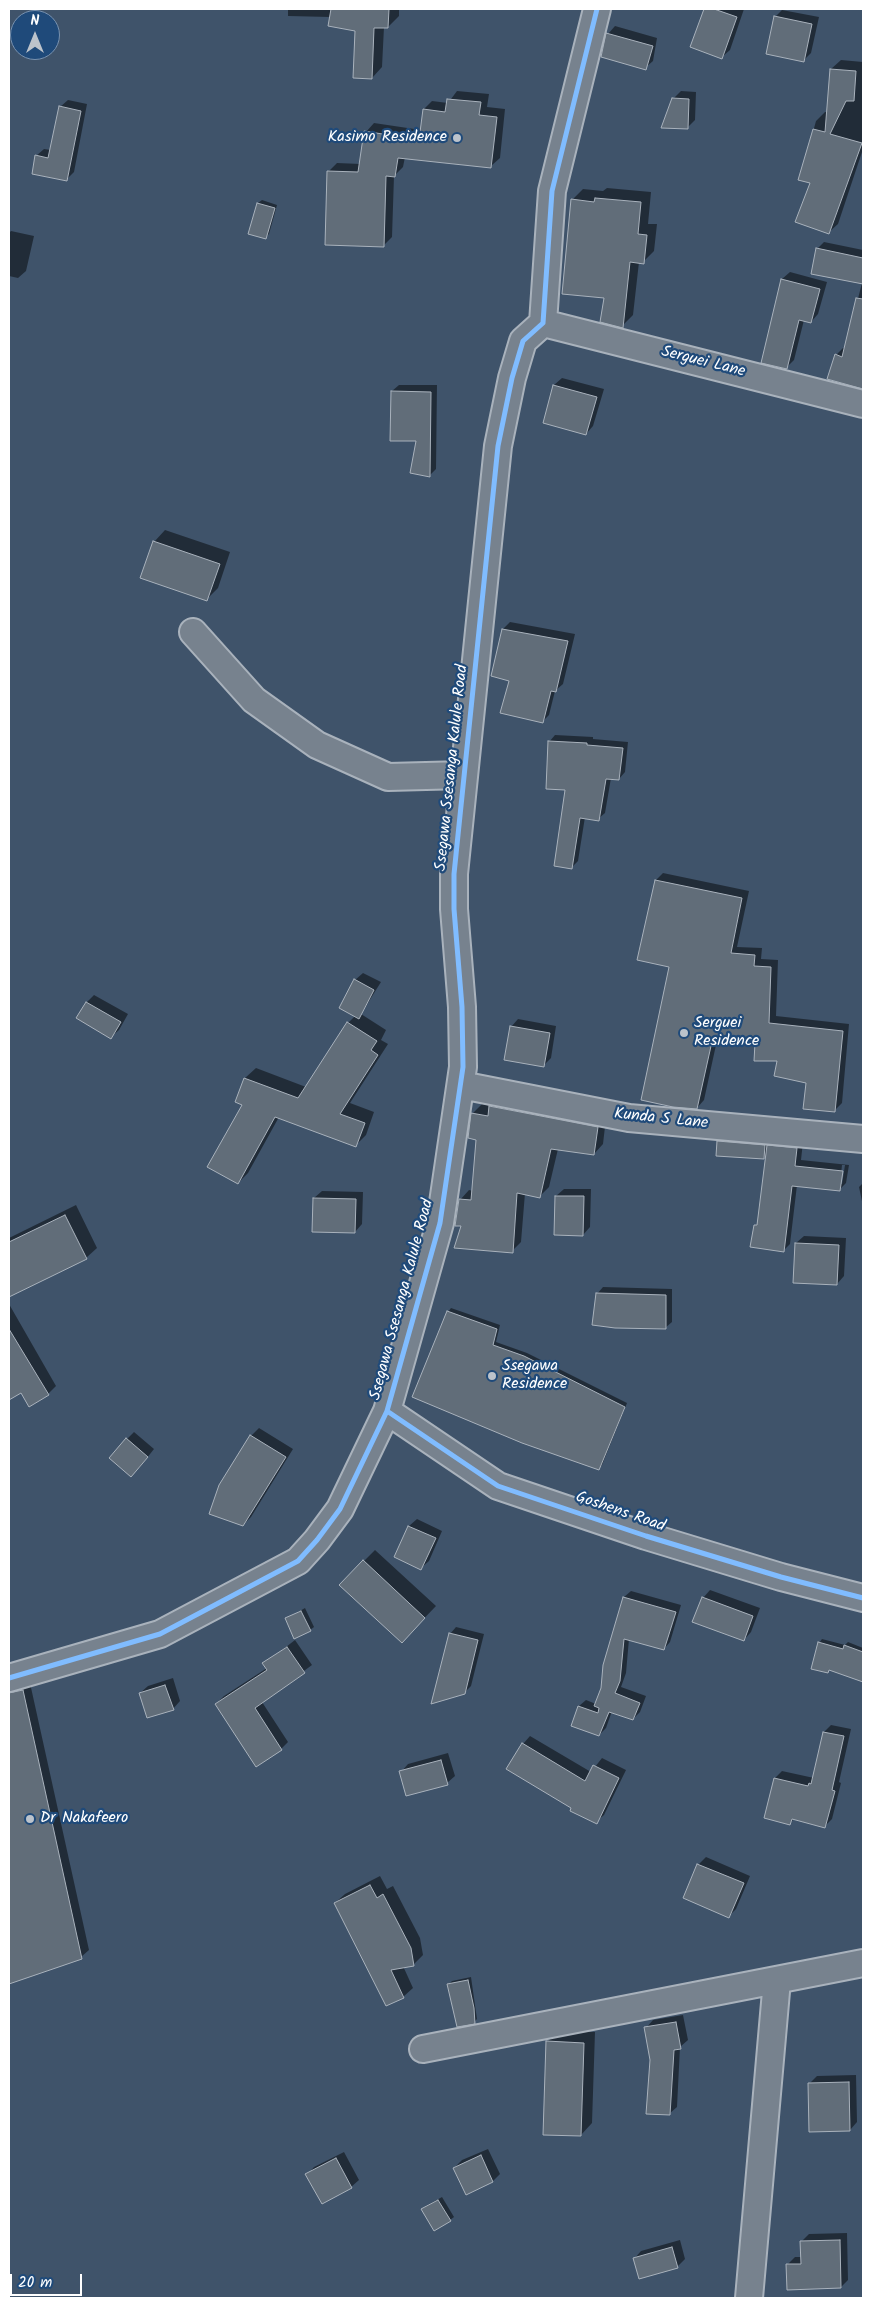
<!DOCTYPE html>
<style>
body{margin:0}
#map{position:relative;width:872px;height:2307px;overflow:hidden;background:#3f536a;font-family:Kalam,sans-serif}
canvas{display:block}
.frame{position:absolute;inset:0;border:10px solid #fff;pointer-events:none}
.north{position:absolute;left:10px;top:10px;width:50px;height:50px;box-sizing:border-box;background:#1f4a7a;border:1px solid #7992af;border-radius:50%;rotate:0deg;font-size:14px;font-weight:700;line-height:20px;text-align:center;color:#fff}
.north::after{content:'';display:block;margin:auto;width:18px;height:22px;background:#bcc3cb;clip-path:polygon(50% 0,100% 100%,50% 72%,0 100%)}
.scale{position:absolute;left:10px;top:2274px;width:72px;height:22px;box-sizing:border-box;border:2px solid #fff;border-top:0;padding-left:6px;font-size:15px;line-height:18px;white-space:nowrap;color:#fff;-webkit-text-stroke:4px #1f4a7a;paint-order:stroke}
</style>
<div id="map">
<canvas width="872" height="2307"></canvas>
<div class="frame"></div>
<div class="north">N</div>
<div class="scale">20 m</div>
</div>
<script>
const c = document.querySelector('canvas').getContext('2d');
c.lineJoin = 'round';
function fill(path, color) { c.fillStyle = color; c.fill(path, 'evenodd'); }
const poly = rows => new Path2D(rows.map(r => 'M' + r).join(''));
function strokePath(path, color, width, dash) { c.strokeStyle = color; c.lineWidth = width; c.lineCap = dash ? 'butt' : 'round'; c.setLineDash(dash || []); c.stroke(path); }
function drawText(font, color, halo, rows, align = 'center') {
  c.font = font + ' Kalam,sans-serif'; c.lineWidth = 4.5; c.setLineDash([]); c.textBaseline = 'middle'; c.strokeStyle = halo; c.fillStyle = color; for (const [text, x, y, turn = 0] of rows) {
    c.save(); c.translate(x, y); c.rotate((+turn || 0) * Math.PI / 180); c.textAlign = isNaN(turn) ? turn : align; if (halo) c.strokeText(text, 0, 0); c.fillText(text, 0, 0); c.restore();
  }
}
const shadow = poly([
 [288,9,399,9,399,16,388,27,384,27,382,67,372,78,356,30,330,17,288,16],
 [705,9,744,9,730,50,722,57,692,46],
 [782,10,819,17,811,53,803,61,775,17],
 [615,26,657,38,653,61,645,68,608,34],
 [841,60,863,62,863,149,838,224,828,233,811,182,800,179,816,121,825,112,828,112,831,69],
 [457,91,489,94,487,107,505,109,500,158,491,166,405,157,403,167,394,176,392,237,383,246,328,172,337,163,361,164,366,132,374,123,421,130,424,109,432,101,448,103],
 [681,91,696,92,695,120,687,128,673,99],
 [68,100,87,104,74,172,66,180,36,156,44,149,51,150,60,107],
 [607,188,651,192,648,224,657,224,654,251,643,262,639,262,633,315,622,326,605,297,572,200,583,189,603,191],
 [262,200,277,205,269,234,265,238,258,203],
 [11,231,34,236,26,271,18,278,9,276,9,233],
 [824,242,863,250,863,387,829,379,836,355,843,348,845,349,862,283,817,249],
 [790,272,827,282,818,314,811,322,804,320,794,360,786,368,782,279],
 [562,378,604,389,593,426,586,434,554,385],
 [399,385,437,385,436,469,430,475,418,440,392,391],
 [165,530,230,552,218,588,207,599,154,542],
 [510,622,575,634,563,684,555,691,549,715,542,722,511,680,503,629],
 [555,735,593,737,593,739,628,742,625,772,619,779,611,778,605,813,598,819,585,817,578,861,572,867,566,789,549,742],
 [663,873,749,891,737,947,762,948,761,959,778,960,776,1016,849,1024,842,1103,835,1110,807,1082,756,1041,716,1045,704,1100,697,1108,656,880],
 [363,973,381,982,361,1014,386,1030,381,1040,388,1044,350,1103,374,1112,366,1135,355,1146,279,1117,248,1173,238,1183,244,1104,237,1101,245,1078,256,1068,306,1087,348,1023,355,1016,355,980],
 [94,995,128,1014,119,1030,111,1037,78,1018,87,1002],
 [518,1019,556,1026,551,1058,544,1065,511,1027],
 [500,1097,606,1118,603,1144,594,1154,558,1149,549,1187,540,1196,525,1193,521,1242,512,1251,463,1225,460,1200,469,1190,473,1191,477,1139,469,1137,473,1113,482,1104,491,1106],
 [725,1134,803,1142,801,1160,849,1165,846,1183,840,1189,797,1185,790,1244,783,1251,755,1226,759,1222,767,1154,764,1158,718,1141],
 [842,1165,845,1165,842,1184,840,1184],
 [862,1184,863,1184,863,1206,859,1187],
 [564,1189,591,1189,590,1227,583,1235,556,1196],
 [322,1191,363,1192,362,1224,355,1232,314,1198],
 [76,1205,97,1248,86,1258,9,1296,9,1238],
 [804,1236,846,1238,844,1276,837,1284,796,1243],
 [603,1287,672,1289,672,1322,665,1328,597,1294],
 [9,1304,56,1386,48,1394,21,1391,9,1399],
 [451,1308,500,1325,496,1342,527,1353,627,1403,602,1465,599,1468,448,1312],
 [259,1428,293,1449,251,1517,243,1525,220,1486,251,1436],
 [134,1432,154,1449,139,1468,127,1439],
 [417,1519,442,1531,429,1561,421,1568,395,1557,409,1526],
 [375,1550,436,1606,413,1630,364,1561],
 [710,1590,760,1608,751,1632,744,1640,703,1598],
 [631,1591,681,1605,670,1642,664,1649,629,1639,626,1673,621,1687,646,1696,640,1712,633,1719,612,1711,606,1728,599,1735,572,1725,579,1706,586,1700,596,1704,602,1688,604,1665,624,1597],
 [305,1608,314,1627,310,1630,286,1619],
 [456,1627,484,1634,471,1686,464,1693,450,1634],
 [822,1639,845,1645,848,1642,863,1648,863,1660,858,1674,830,1669,828,1672,819,1643],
 [295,1640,312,1665,262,1702,288,1742,281,1749,216,1704,224,1696,267,1668,264,1664],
 [173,1678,180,1701,173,1709,140,1693,148,1686],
 [9,1683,30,1683,89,1950,81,1957,9,1983],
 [831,1725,851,1729,839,1782,841,1783,832,1819,824,1827,794,1819,790,1823,775,1778,782,1771,814,1778,824,1732],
 [530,1736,591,1772,602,1758,626,1770,604,1815,596,1822,573,1808,523,1744],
 [448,1753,455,1776,447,1783,401,1772,408,1764],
 [706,1857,750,1876,736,1909,729,1916,698,1865],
 [380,1876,387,1889,393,1886,420,1938,423,1955,413,1965,403,1966,413,1988,403,1997,335,1903,345,1894],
 [471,1977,477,2019,474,2022,449,1984,452,1981],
 [683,2015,688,2040,680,2047,677,2107,669,2114,651,2060,646,2028,653,2020],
 [558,2031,595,2032,592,2123,581,2135,547,2042],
 [856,2075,857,2122,850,2130,809,2084,817,2076],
 [488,2149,500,2174,493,2181,466,2193,454,2168,462,2160],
 [344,2152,359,2180,351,2187,307,2175,314,2167],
 [442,2197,454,2217,450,2220,426,2206],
 [847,2233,848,2280,841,2287,787,2265,795,2257,802,2257,801,2242,809,2234],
 [680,2240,685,2259,678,2266,639,2278,634,2259,641,2251]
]);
const building = poly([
 [331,9,389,9,388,28,374,28,372,79,353,78,355,31,328,26,331,9],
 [704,9,714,9,737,17,722,59,690,47,704,9],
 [774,16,812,24,804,62,766,54,774,16],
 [606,33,653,46,646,70,601,57,606,33],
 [830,69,856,71,854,101,846,101,830,134,862,143,829,234,795,222,810,183,798,180,813,129,825,132,830,69],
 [672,98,689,99,688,129,661,128,672,98],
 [447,99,481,102,479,115,497,117,491,168,398,158,395,177,386,176,384,247,325,245,327,171,358,172,364,131,419,140,423,109,445,112,447,99],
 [59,106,81,111,67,181,32,174,35,155,48,158,59,106],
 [595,198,641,202,638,234,647,235,644,264,630,262,623,328,600,322,604,298,562,294,571,199,594,202,595,198],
 [257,203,275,208,266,239,248,234,257,203],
 [816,248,863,258,863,284,811,274,816,248],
 [781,279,820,289,811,323,799,320,787,369,761,363,781,279],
 [856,298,863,299,863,389,827,379,835,354,842,357,856,298],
 [553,385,597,397,586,435,543,423,553,385],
 [391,391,431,392,430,477,410,473,416,441,390,441,391,391],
 [153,541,220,564,207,601,140,578,153,541],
 [502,629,568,641,556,692,551,691,543,723,500,713,509,681,491,676,502,629],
 [548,741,587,743,587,745,623,748,619,780,606,779,599,821,580,818,572,869,554,866,565,790,546,789,548,741],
 [655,880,742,898,731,953,755,955,754,966,771,967,769,1023,843,1031,835,1112,803,1109,806,1083,774,1076,777,1061,754,1061,755,1043,711,1046,697,1109,673,1107,641,1100,669,967,637,960,655,880],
 [354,979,374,990,359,1019,339,1008,354,979],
 [86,1002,121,1022,111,1039,76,1018,86,1002],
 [347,1022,377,1041,371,1050,378,1055,340,1114,365,1123,356,1147,275,1117,238,1184,207,1167,242,1105,235,1102,244,1078,298,1098,347,1022],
 [510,1026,550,1033,544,1067,504,1060,510,1026],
 [489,1106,598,1127,594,1155,551,1149,540,1198,517,1193,513,1253,454,1248,461,1226,455,1226,459,1199,471,1200,476,1140,468,1138,471,1113,488,1116,489,1106],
 [717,1141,765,1145,764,1159,716,1156,717,1141],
 [767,1145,797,1148,795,1166,843,1171,840,1191,792,1186,784,1252,750,1247,754,1225,757,1225,767,1145],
 [555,1196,584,1196,583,1236,554,1235,555,1196],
 [313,1198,356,1199,355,1233,312,1232,313,1198],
 [65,1215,87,1259,9,1297,9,1242,65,1215],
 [795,1243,839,1245,837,1285,793,1283,795,1243],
 [596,1293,666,1295,666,1329,615,1328,592,1325,596,1293],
 [447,1311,497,1329,493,1345,524,1356,625,1407,599,1470,522,1443,412,1397,447,1311],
 [9,1329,49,1395,29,1407,21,1393,9,1400,9,1329],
 [250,1435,286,1457,243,1526,209,1514,219,1485,250,1435],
 [126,1438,148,1457,131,1477,109,1458,126,1438],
 [408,1526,436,1538,421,1570,394,1557,408,1526],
 [363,1560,425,1618,402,1643,339,1585,363,1560],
 [623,1597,676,1612,664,1650,624,1639,620,1681,615,1693,640,1703,633,1720,609,1712,599,1736,571,1726,578,1706,598,1713,599,1708,594,1706,601,1688,603,1665,623,1597],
 [702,1597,753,1616,744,1641,692,1622,702,1597],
 [301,1611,311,1631,294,1639,285,1618,301,1611],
 [449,1633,478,1640,465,1694,431,1704,449,1633],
 [818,1642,843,1649,844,1645,863,1652,863,1682,829,1670,828,1673,811,1669,818,1642],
 [287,1647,305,1673,255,1708,282,1750,256,1767,215,1704,267,1670,262,1663,287,1647],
 [165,1685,174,1710,147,1718,139,1693,165,1685],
 [23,1690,82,1959,9,1984,9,1693,23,1690],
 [823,1732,844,1736,832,1790,835,1791,825,1828,792,1819,790,1825,764,1818,774,1778,808,1786,809,1783,811,1784,823,1732],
 [522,1743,585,1781,593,1765,619,1778,597,1824,570,1811,571,1808,506,1769,522,1743],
 [441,1760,448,1785,406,1796,399,1771,441,1760],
 [697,1864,744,1883,729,1918,683,1898,697,1864],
 [370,1885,377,1898,383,1894,411,1948,414,1966,391,1970,404,1998,386,2006,334,1903,370,1885],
 [468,1980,474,2008,475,2024,457,2027,447,1984,468,1980],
 [676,2022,681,2049,674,2050,670,2115,646,2114,650,2060,644,2027,676,2022],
 [546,2041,584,2043,581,2136,543,2135,546,2041],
 [849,2082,850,2131,809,2132,808,2083,849,2082],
 [481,2155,493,2182,466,2195,453,2168,481,2155],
 [336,2158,352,2188,322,2204,305,2174,336,2158],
 [438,2200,451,2221,434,2231,421,2209,438,2200],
 [840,2240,841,2288,787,2290,786,2264,801,2264,800,2241,840,2240],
 [672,2247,678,2268,639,2279,633,2258,672,2247]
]);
const street = poly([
 [543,323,863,404],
 [193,632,254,700,317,745,388,777,464,775],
 [461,1085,629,1118,863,1139],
 [387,1411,498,1486,646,1536,781,1577,863,1598],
 [9,1678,160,1634,298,1561,317,1540,340,1509,387,1411,440,1223,463,1067,462,1007,454,909,454,874,498,446,512,378,523,341,543,323,552,191,597,9],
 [423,2049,863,1963],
 [749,2298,777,1980]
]);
const cycleway = poly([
 [387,1411,498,1486,646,1536,781,1577,863,1598],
 [9,1678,160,1634,298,1561,317,1540,340,1509,387,1411,440,1223,463,1067,462,1007,454,909,454,874,498,446,512,378,523,341,543,323,552,191,597,9]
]);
const markers = [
 [457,138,5,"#bcc3cb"],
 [684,1033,5,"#bcc3cb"],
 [492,1376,5,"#bcc3cb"],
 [30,1819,5,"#bcc3cb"]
];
const poiNames = [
 ["Kasimo Residence",447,138,"right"],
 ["Serguei",694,1024],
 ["Residence",694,1042],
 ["Ssegawa",502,1367],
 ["Residence",502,1385],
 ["Dr Nakafeero",40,1819]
];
const streetNames = [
 ["Serguei Lane",703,363,14],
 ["Ssegawa Ssesanga Kalule Road",453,768,-84],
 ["Kunda S Lane",661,1120,6],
 ["Ssegawa Ssesanga Kalule Road",403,1300,-75],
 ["Goshens Road",620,1513,19]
];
fill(shadow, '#0007');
fill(building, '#616d79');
strokePath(building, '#a9b2bc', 1);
strokePath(street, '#a9b2bc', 30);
strokePath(street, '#77828e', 26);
strokePath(cycleway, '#80bcff', 5);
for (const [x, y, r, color] of markers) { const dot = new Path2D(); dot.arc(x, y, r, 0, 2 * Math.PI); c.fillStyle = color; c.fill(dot); strokePath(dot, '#1f4a7a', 2); }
drawText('16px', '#fff', '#1f4a7a', poiNames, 'left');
drawText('16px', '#fff', '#1f4a7a', streetNames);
</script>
